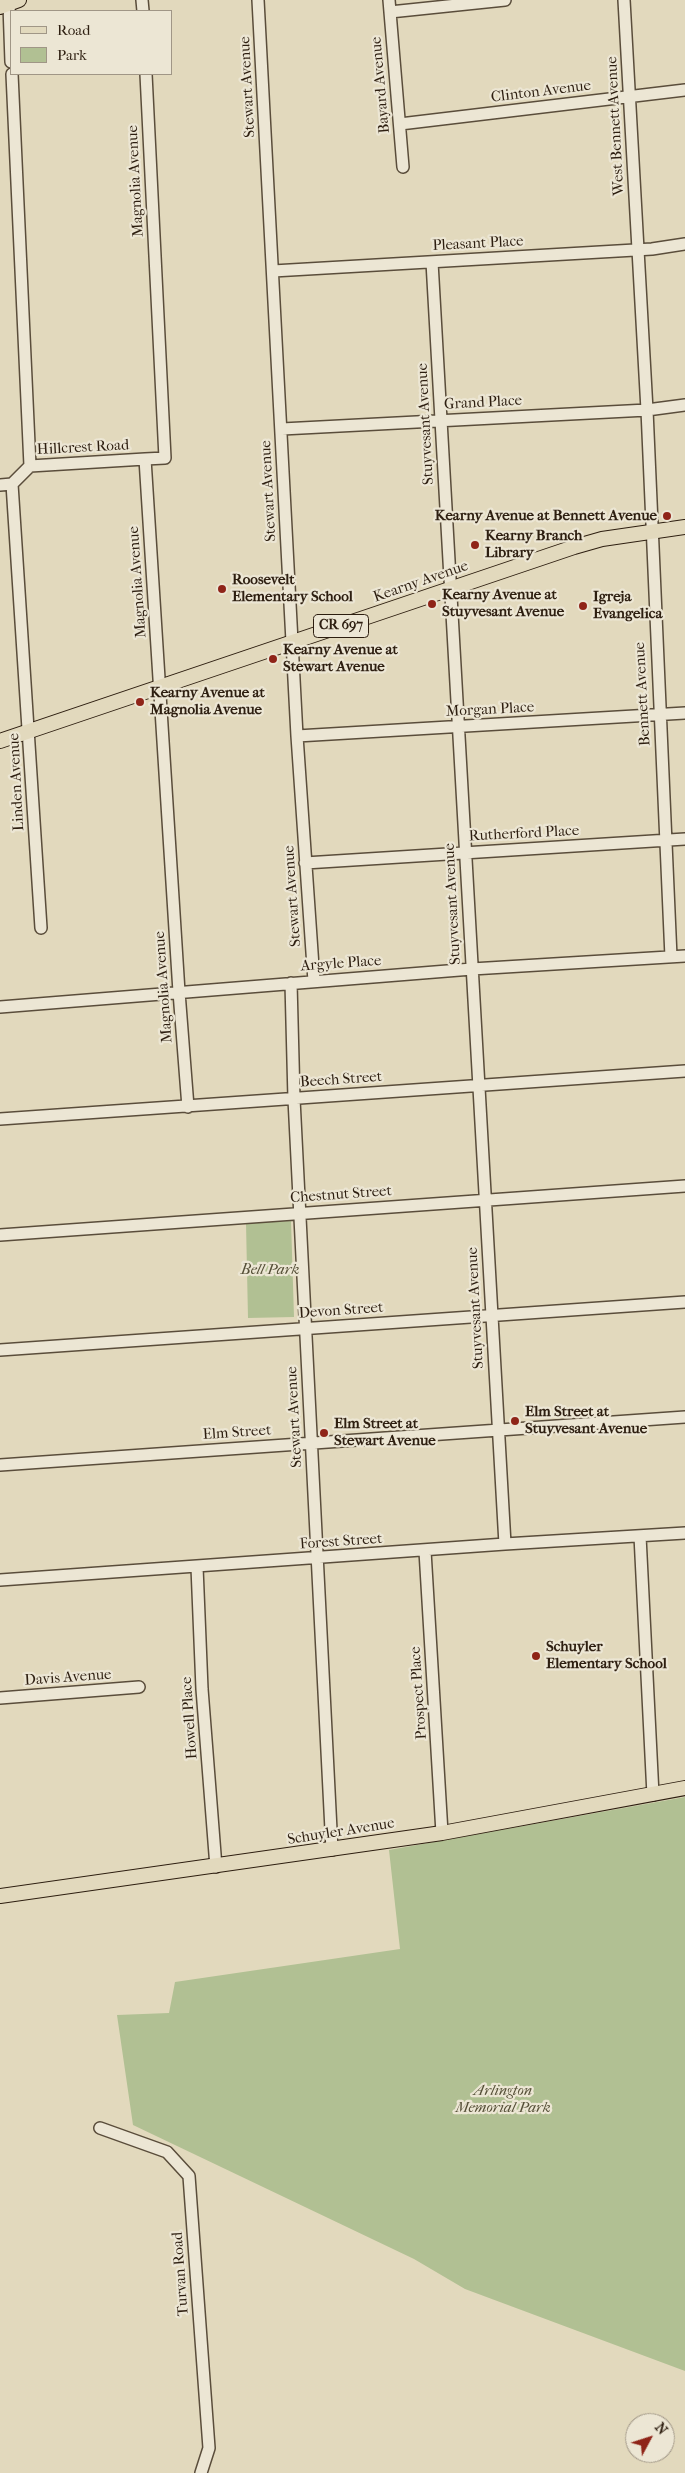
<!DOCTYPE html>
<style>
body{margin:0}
#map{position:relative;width:685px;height:2473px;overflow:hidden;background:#e2d9bd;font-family:"IM FELL French Canon",serif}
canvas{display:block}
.legend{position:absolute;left:10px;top:10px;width:162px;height:65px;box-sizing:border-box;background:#ece6d4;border:1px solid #a09686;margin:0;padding:6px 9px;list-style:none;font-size:15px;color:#2d1e10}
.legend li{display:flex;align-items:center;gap:10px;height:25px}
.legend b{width:25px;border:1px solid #a09686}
.north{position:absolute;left:625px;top:2413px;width:50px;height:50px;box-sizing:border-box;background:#ece6d4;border:1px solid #a09686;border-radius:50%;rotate:50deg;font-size:14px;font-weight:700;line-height:20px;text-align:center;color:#2d1e10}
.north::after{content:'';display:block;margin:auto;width:18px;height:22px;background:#8f2418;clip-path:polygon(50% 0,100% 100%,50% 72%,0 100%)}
</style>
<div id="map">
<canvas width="685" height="2473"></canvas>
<ul class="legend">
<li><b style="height:6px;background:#e2d9bd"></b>Road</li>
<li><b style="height:14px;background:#b1c093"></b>Park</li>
</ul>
<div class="north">N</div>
</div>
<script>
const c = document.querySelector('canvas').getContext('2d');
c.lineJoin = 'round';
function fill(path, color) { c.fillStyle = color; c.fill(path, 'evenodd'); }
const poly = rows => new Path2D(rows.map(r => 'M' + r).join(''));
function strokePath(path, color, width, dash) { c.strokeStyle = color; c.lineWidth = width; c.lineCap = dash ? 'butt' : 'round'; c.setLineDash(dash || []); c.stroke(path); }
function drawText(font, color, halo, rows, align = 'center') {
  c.font = font + ' "IM FELL French Canon",serif'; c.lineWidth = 4.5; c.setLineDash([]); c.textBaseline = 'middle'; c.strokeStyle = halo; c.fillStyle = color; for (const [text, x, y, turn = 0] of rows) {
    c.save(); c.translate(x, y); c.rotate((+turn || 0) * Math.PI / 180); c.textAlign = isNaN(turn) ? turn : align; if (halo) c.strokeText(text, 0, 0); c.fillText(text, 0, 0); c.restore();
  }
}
const green = poly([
 [291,1221,294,1317,248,1318,246,1223],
 [685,1797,685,2371,465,2289,414,2259,133,2125,117,2015,169,2013,175,1982,400,1949,389,1850]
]);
const minor = poly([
 [142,0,143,11],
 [258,0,297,736,314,981],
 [389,0,403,167],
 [624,0,647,410,671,957],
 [9,5,11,62],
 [390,12,505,0],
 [12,74,30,466],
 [146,74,165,458,145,459,179,992,188,1107],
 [400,124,685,90],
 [432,262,505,1544],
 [273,271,652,249,685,244],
 [282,429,647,410,685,405],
 [12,484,41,928],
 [0,485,12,484,30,466,145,459],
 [297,736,685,713],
 [305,863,685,839],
 [291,983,294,1099,332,1850],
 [0,1007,472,969,685,956],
 [0,1119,685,1071],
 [0,1235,685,1186],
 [0,1350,685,1302],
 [0,1465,685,1417],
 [640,1536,653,1795],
 [425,1551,442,1833],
 [197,1567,202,1689,216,1867],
 [0,1580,505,1544,685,1533],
 [0,1698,139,1687],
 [100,2128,167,2152,189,2176,209,2448,201,2473]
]);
const major = poly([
 [0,7,19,0],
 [0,741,574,547,602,539,685,527],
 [0,1896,442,1833,685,1788]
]);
const markers = [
 [667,516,5,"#8f2418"],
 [475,545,5,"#8f2418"],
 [222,589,5,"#8f2418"],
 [432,604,5,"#8f2418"],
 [583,606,5,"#8f2418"],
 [273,659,5,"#8f2418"],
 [140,702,5,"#8f2418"],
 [515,1421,5,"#8f2418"],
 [324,1433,5,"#8f2418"],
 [536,1656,5,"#8f2418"]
];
const shields = [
 [341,626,55]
];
const shieldNames = [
 ["CR 697",341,626]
];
const streetNames = [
 ["Bayard Avenue",381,85,-95],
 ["Stewart Avenue",248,87,-93],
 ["Clinton Avenue",541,92,-7],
 ["West Bennett Avenue",616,126,-93],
 ["Magnolia Avenue",136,181,-93],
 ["Pleasant Place",478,244,-3],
 ["Grand Place",483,403,-3],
 ["Stuyvesant Avenue",426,424,-93],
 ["Hillcrest Road",83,448,-3],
 ["Stewart Avenue",269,491,-93],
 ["Magnolia Avenue",138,582,-94],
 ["Kearny Avenue",421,582,-19],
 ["Bennett Avenue",643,694,-93],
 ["Morgan Place",490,710,-3],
 ["Linden Avenue",17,782,-93],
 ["Rutherford Place",524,834,-3],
 ["Stewart Avenue",293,896,-94],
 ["Stuyvesant Avenue",453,904,-93],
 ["Argyle Place",341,964,-4],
 ["Magnolia Avenue",164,987,-94],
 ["Beech Street",341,1080,-4],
 ["Chestnut Street",341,1195,-4],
 ["Stuyvesant Avenue",476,1308,-93],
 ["Devon Street",341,1311,-4],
 ["Stewart Avenue",295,1417,-93],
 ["Elm Street",237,1433,-4],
 ["Forest Street",341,1542,-4],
 ["Davis Avenue",68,1678,-4],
 ["Prospect Place",419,1693,-94],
 ["Howell Place",190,1718,-94],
 ["Schuyler Avenue",341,1832,-9],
 ["Turvan Road",181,2274,-94]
];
const poiNames = [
 ["Kearny Avenue at Bennett Avenue",657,516,"right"],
 ["Kearny Branch",485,536],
 ["Library",485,553],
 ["Roosevelt",232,580],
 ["Elementary School",232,597],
 ["Kearny Avenue at",442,595],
 ["Stuyvesant Avenue",442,612],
 ["Igreja",593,597],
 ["Evangelica",593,614],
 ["Kearny Avenue at",283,650],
 ["Stewart Avenue",283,667],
 ["Kearny Avenue at",150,693],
 ["Magnolia Avenue",150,710],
 ["Elm Street at",525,1412],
 ["Stuyvesant Avenue",525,1429],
 ["Elm Street at",334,1424],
 ["Stewart Avenue",334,1441],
 ["Schuyler",546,1647],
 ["Elementary School",546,1664]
];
const parkNames = [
 ["Bell Park",270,1270],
 ["Arlington",503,2091],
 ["Memorial Park",503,2108]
];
fill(green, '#b1c093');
strokePath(minor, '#5a4d3b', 14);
strokePath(major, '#2d1e10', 16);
strokePath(minor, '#ece6d4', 11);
strokePath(major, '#e2d9bd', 14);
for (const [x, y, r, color] of markers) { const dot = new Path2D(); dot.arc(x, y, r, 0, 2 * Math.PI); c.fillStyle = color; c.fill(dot); strokePath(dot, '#ece6d4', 2); }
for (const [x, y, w] of shields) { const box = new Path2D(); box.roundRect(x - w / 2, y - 11.5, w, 23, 4); c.fillStyle = '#ece6d4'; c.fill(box); strokePath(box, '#2d1e10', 1); }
drawText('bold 14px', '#2d1e10', null, shieldNames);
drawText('15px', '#2d1e10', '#ece6d4', streetNames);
drawText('bold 15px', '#2d1e10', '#ece6d4', poiNames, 'left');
drawText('italic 15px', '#554f37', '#ece6d4', parkNames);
</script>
